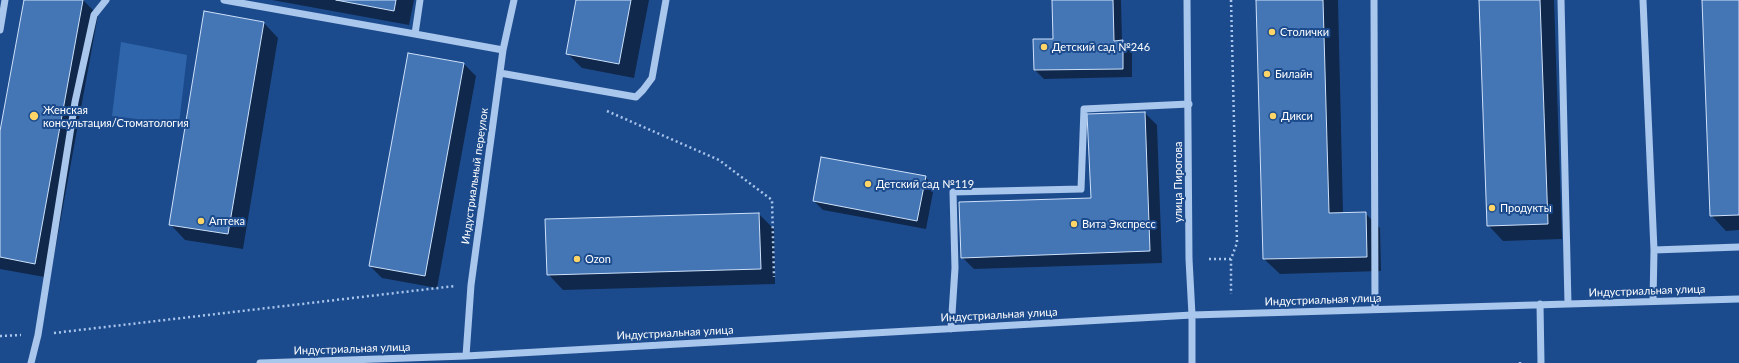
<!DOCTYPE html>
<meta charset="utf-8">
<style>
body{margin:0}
canvas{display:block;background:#1c4b8d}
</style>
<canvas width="1739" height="363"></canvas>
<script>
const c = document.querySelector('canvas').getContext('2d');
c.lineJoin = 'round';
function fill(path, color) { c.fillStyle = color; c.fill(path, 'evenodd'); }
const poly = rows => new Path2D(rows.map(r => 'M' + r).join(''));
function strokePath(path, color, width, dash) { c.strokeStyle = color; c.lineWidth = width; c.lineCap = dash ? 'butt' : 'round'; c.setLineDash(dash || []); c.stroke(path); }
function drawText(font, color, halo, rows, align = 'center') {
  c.font = font + ' Lato,sans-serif'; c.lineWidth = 4; c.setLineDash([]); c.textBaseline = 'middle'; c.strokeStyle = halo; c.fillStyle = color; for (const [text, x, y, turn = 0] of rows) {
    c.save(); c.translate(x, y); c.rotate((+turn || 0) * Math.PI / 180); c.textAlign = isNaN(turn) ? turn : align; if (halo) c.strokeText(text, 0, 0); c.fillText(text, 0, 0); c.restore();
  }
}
const green = poly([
 [121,42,187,55,179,124,112,116]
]);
const shadow = poly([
 [25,0,83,0,98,15,50,278,0,269,0,137],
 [272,0,414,0,409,25],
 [577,0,649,0,634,78,582,68,567,53],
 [1053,0,1121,0,1122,41,1132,51,1132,77,1044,79,1035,70,1054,40],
 [1257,0,1338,0,1343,213,1365,213,1380,228,1381,271,1280,274,1264,259],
 [1480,0,1554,0,1562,239,1503,241,1488,225],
 [1703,0,1739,0,1739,230,1726,231,1711,215],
 [263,22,278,38,243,249,185,240,170,224],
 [464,64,476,76,437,288,382,278,370,266],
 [1145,113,1157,125,1162,263,974,269,962,257,1092,199],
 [925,177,934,187,926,229,823,210,814,201],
 [759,214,774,229,775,284,563,290,548,274]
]);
const building = poly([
 [24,0,83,0,35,264,0,257,0,131,24,0],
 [336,0,396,0,394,11,336,0],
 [576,0,631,0,619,64,566,54,576,0],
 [1052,0,1113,0,1114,41,1123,40,1123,69,1034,70,1033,39,1053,39,1052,0],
 [1256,0,1323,0,1329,213,1366,212,1367,257,1263,259,1256,0],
 [1479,0,1540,0,1548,224,1487,226,1479,0],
 [1702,0,1739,0,1739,215,1710,216,1702,0],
 [204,11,264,22,228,234,169,225,204,11],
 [408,53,464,63,425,276,369,266,408,53],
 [1145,112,1150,251,961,258,959,202,1091,198,1087,114,1145,112],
 [821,157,926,176,917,221,813,201,821,157],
 [759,213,761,269,547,275,545,219,759,213]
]);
const path = poly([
 [1231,0,1237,243,1231,259,1231,294],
 [607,111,719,160,772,200,774,277],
 [1209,259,1231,259],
 [54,333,455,286],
 [0,336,21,335],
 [1520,362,1520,363]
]);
const minor = poly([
 [224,0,415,34,420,0],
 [1187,0,1189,259,1192,315,1192,363],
 [1374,0,1375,309],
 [1561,0,1568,304],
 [1643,0,1654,250,1653,301],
 [0,30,5,0],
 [415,34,503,50],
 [500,73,636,97,643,90,652,78,666,0],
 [1654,250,1739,247],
 [1540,304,1541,363],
 [951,329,955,268,953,192,1081,189,1084,109,1189,104],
 [466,356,471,285,503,50,514,0],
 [31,363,38,335,75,102,94,15,106,0],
 [260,363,466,356,1192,315,1739,299]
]);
const markers = [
 [1272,32,4,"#fed566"],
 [1044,47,4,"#fed566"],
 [1267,74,4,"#fed566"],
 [34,116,5,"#fed566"],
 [1273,116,4,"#fed566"],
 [868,184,4,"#fed566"],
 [1492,208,4,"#fed566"],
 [201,221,4,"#fed566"],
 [1074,224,4,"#fed566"],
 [577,259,4,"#fed566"]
];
const poiNames = [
 ["Столички",1280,32],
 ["Детский сад №246",1052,47],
 ["Билайн",1275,74],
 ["Женская",43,110],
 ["консультация/Стоматология",43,123],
 ["Дикси",1281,116],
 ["Детский сад №119",876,184],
 ["Продукты",1500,208],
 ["Аптека",209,221],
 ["Вита Экспресс",1082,224],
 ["Ozon",585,259]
];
const streetNames = [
 ["Индустриальный переулок",475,176,-82],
 ["улица Пирогова",1178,182,-90],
 ["Индустриальная улица",1647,291,-2],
 ["Индустриальная улица",1323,300,-2],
 ["Индустриальная улица",999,315,-3],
 ["Индустриальная улица",675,333,-3],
 ["Индустриальная улица",352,349,-2]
];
fill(green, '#2f65ab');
fill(shadow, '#0007');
fill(building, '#4475b5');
strokePath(building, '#cee1fa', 1);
strokePath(path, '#a9c6ed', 2.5, [2, 3]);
strokePath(minor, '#a9c6ed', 7);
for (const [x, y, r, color] of markers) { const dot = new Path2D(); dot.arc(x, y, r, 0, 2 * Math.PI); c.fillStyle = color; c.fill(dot); strokePath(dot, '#1c4b8d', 1.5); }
drawText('11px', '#fff', '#1c4b8d', poiNames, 'left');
drawText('11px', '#fff', '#1c4b8d', streetNames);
</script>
